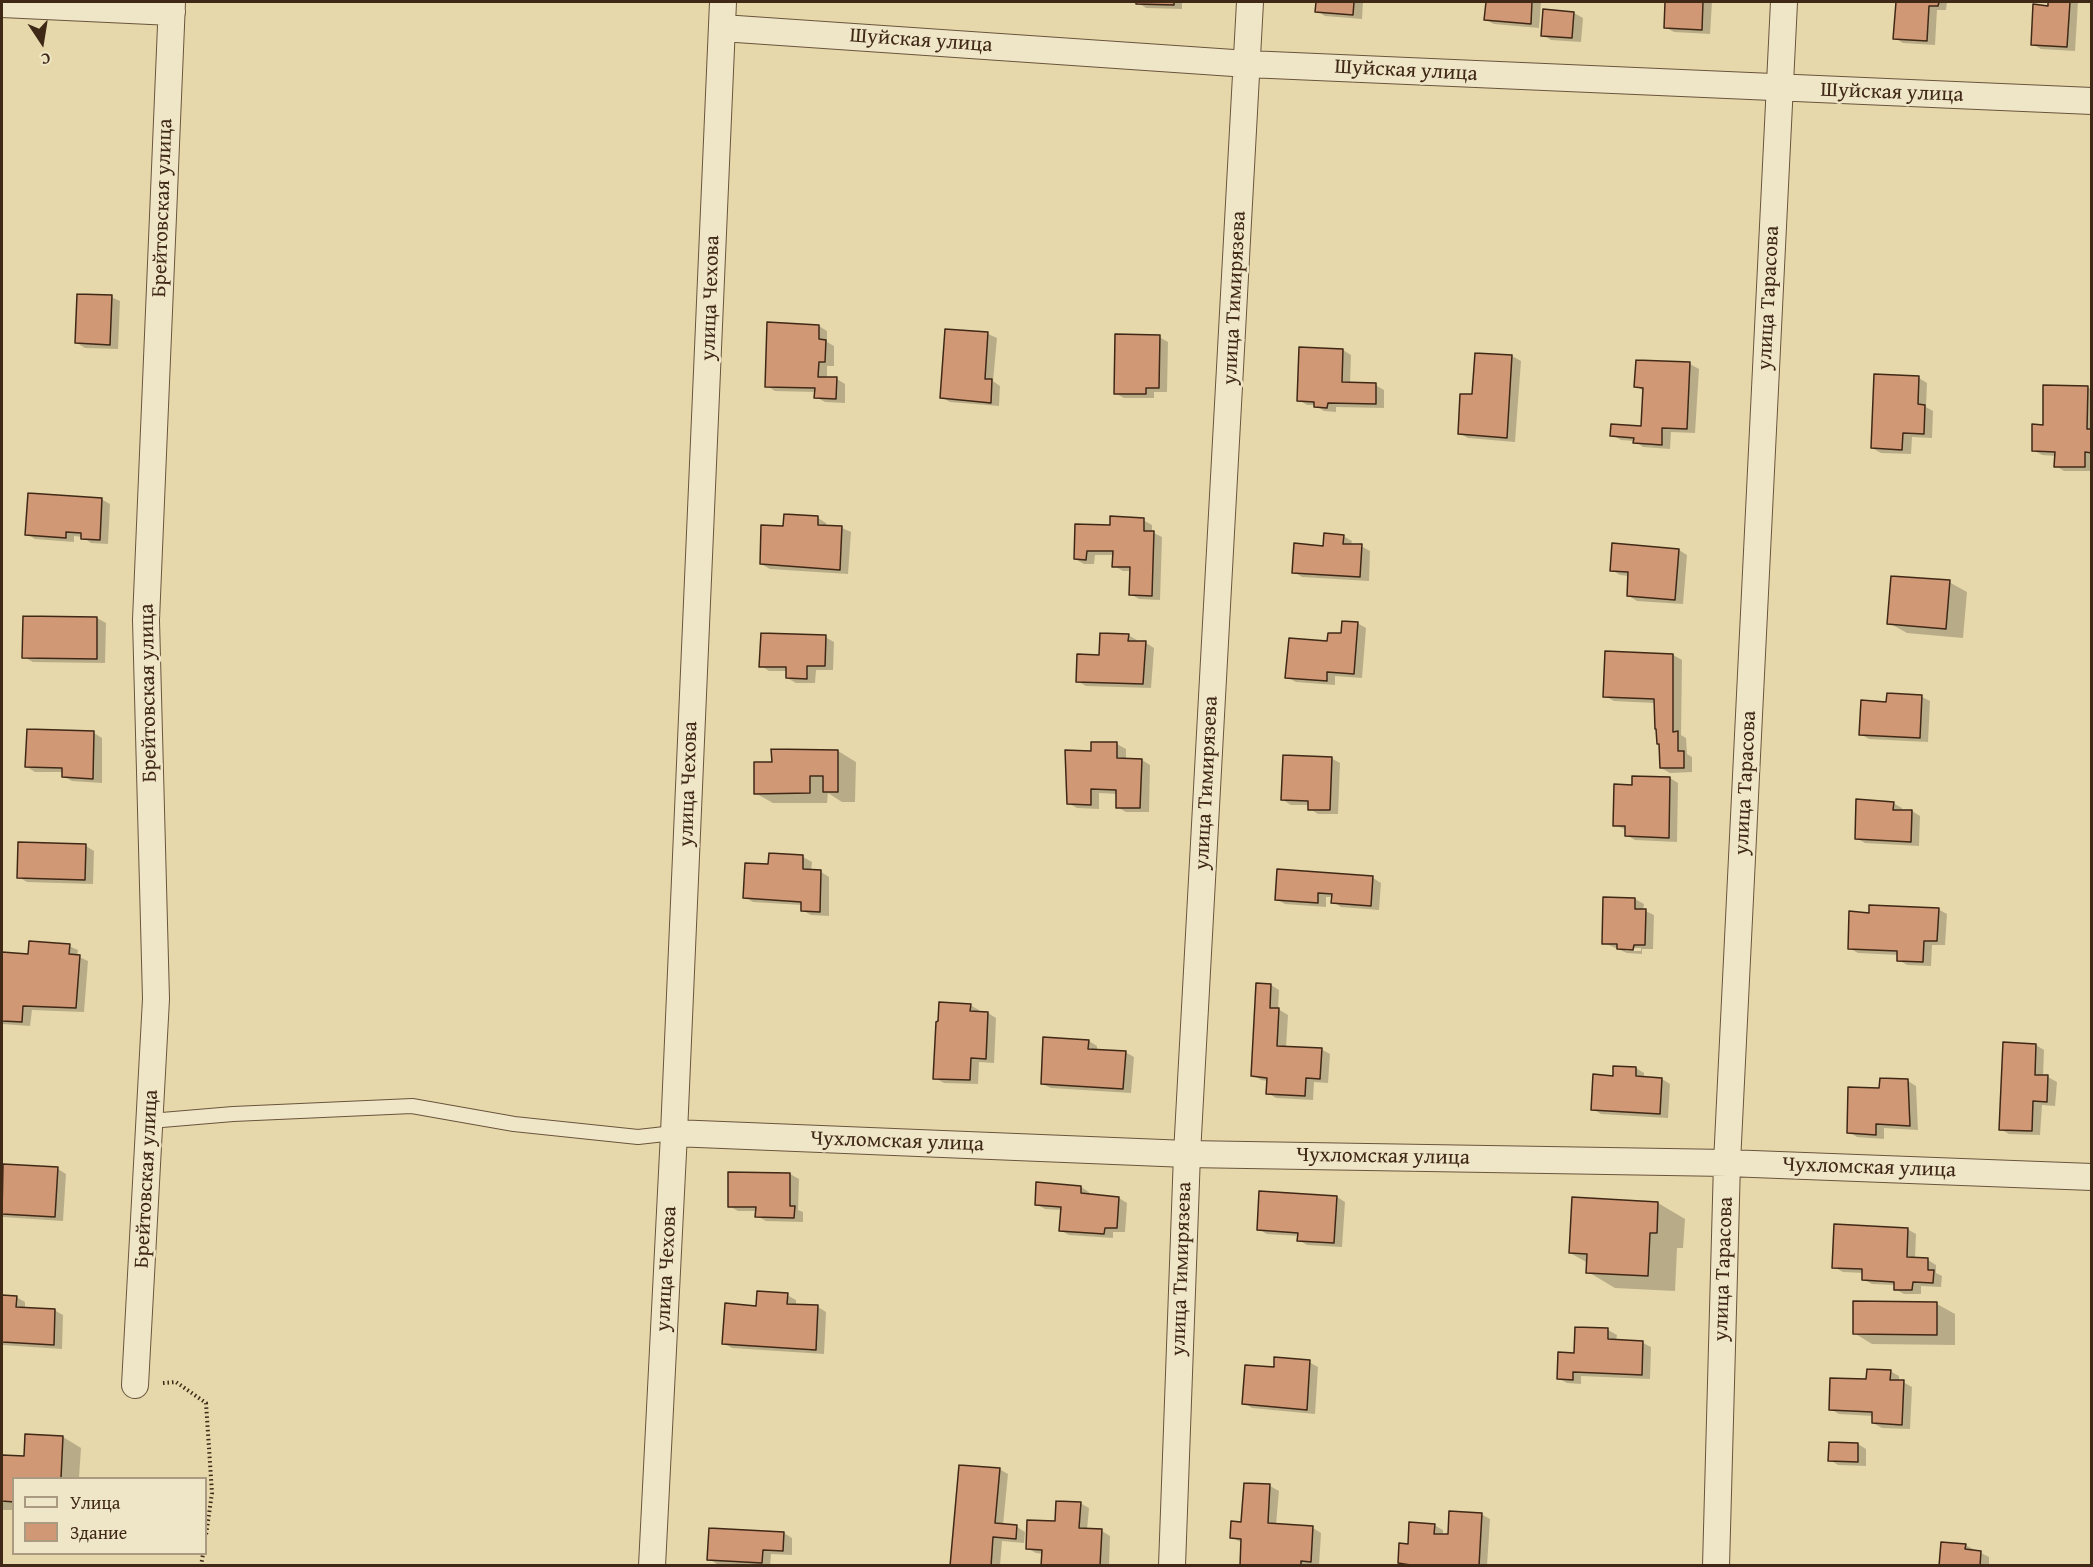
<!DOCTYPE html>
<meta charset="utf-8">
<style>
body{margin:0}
#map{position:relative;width:2093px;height:1567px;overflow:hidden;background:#e6d8aa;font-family:"Gentium Book Plus",serif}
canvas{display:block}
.frame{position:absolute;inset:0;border:3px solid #402817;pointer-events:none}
.legend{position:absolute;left:12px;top:1477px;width:195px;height:78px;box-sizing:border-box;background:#efe6c8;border:2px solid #a99a81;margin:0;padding:8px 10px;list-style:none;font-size:18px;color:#402817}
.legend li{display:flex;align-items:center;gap:12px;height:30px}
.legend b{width:30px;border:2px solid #a99a81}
.north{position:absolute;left:12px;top:12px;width:60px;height:60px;-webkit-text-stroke:4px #efe6c8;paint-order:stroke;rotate:168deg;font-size:16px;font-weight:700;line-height:24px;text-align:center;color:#402817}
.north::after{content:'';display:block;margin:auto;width:21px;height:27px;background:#402817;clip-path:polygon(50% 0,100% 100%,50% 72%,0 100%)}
</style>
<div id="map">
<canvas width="2093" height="1567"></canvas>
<div class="frame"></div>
<ul class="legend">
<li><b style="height:8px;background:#efe6c8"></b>Улица</li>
<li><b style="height:16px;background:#d09875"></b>Здание</li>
</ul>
<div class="north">С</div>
</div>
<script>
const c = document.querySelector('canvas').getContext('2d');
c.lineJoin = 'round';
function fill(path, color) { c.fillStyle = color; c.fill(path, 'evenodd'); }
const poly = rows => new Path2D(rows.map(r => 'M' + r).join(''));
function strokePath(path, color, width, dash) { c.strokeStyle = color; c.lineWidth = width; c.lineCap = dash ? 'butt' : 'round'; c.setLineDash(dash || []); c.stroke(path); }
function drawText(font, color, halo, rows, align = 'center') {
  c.font = font + ' "Gentium Book Plus",serif'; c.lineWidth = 5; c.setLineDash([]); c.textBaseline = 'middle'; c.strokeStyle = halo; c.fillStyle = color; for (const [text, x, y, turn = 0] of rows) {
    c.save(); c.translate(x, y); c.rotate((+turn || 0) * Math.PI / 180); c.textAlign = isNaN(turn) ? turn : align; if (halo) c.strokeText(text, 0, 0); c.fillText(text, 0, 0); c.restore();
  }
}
const shadow = poly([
 [1137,2,1182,2,1182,9,1146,8],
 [1317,2,1363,2,1362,19,1325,16,1317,11],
 [1487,2,1541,2,1539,28,1494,24,1486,20],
 [1667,2,1712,2,1710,34,1674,32,1665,27],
 [1897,2,1947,2,1946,10,1937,10,1935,45,1903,43,1895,38],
 [2050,2,2078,2,2075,51,2041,49,2032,44,2050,7],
 [1545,10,1574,13,1583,18,1581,42,1551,40,1543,35],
 [111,297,120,301,118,349,85,348,77,343],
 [819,326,827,331,827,342,834,346,834,366,827,366,827,378,837,379,845,384,845,403,825,402,816,397,816,392,775,391,767,386],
 [946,330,988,334,997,338,993,381,1000,386,999,406,950,402,941,397],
 [1159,337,1168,342,1167,392,1154,392,1154,398,1124,398,1115,393],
 [1343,350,1351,355,1350,384,1375,385,1384,390,1384,408,1336,407,1336,412,1324,411,1315,405,1307,405,1299,400],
 [1476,354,1512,356,1521,361,1515,442,1468,438,1459,433,1474,396],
 [1637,361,1690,364,1699,369,1695,433,1671,432,1670,449,1643,447,1635,441,1621,440,1612,435,1642,428,1644,391,1636,386],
 [1919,378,1927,383,1926,407,1933,411,1932,438,1912,437,1911,454,1881,453,1872,448],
 [2087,387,2092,390,2092,471,2064,471,2056,466,2056,456,2042,455,2033,450,2044,426],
 [101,499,110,504,108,544,91,543,83,537,74,536,74,542,35,539,27,534],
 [818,518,826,523,826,527,842,528,851,532,848,574,770,569,761,564,784,528],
 [1143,520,1152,525,1152,532,1162,537,1160,600,1139,599,1130,594,1131,571,1123,571,1114,566,1114,555,1095,555,1094,564,1084,564,1075,559,1111,527],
 [1343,536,1352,541,1351,545,1361,546,1370,551,1369,581,1302,577,1294,572,1325,547],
 [1679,550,1687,555,1683,604,1637,601,1629,596,1629,576,1620,575,1612,570],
 [1949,582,1967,592,1963,638,1907,633,1889,623],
 [24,618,97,618,106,623,105,663,33,662,24,657],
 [1357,623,1366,628,1362,678,1335,676,1335,685,1296,682,1287,677,1328,643],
 [1128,635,1137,640,1137,643,1146,643,1154,648,1151,688,1086,686,1077,681,1100,656],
 [825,637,834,642,833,670,816,670,815,683,796,683,787,678,788,671,769,671,761,666],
 [1673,655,1682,660,1681,735,1686,738,1687,754,1692,757,1692,772,1670,773,1661,768,1655,703,1614,701,1605,696],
 [1922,697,1930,701,1928,742,1869,739,1860,734,1888,703],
 [94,733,102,738,102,783,72,781,63,776,63,772,35,772,27,767],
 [1117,744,1126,749,1126,760,1142,760,1150,765,1149,812,1126,812,1117,807,1118,794,1099,793,1099,809,1077,808,1068,803,1093,752],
 [838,751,856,762,855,802,842,802,828,793,827,803,773,803,755,793,773,764],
 [1331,758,1340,763,1338,814,1318,814,1310,809,1310,805,1291,805,1283,800],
 [1670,778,1678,783,1677,842,1635,840,1626,835,1627,830,1614,825,1633,786],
 [1893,803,1902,808,1902,811,1912,811,1920,816,1919,846,1865,843,1856,838],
 [86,846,94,851,93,884,27,882,18,877],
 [803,857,812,862,811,871,821,872,829,877,829,916,811,915,802,910,802,905,753,902,745,897,770,865],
 [1373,878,1381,883,1379,910,1341,907,1333,902,1333,897,1326,897,1326,907,1285,904,1276,899],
 [1604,899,1635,899,1644,904,1643,910,1654,915,1653,949,1642,949,1642,954,1627,953,1604,943],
 [1626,948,1641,948,1641,951,1626,951],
 [1938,909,1947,914,1945,945,1932,945,1931,966,1907,965,1899,960,1899,955,1858,953,1849,948,1871,914],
 [69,946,78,950,77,956,88,961,84,1012,32,1010,30,1026,2,1024,2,954,29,956],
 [1271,985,1279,990,1278,1009,1288,1015,1286,1048,1321,1049,1330,1054,1328,1083,1314,1082,1313,1100,1276,1098,1268,1093,1268,1081,1261,1080,1253,1075],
 [970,1005,979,1010,979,1013,988,1013,996,1018,994,1063,979,1062,978,1084,944,1083,935,1078],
 [1089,1041,1097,1046,1097,1051,1125,1052,1134,1057,1131,1093,1051,1088,1042,1084],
 [2036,1045,2044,1050,2043,1077,2048,1077,2057,1082,2055,1106,2042,1105,2040,1135,2009,1134,2000,1129],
 [1636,1068,1644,1073,1644,1078,1662,1079,1670,1084,1668,1118,1601,1114,1593,1109,1614,1077],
 [1908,1081,1916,1086,1918,1130,1884,1128,1884,1139,1857,1137,1849,1132],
 [2,1165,58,1169,66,1174,63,1221,2,1217],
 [790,1174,799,1179,798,1210,803,1212,803,1222,766,1221,757,1216,757,1211,738,1211,729,1206],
 [1081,1187,1089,1192,1089,1195,1119,1198,1127,1203,1125,1232,1113,1232,1113,1238,1069,1235,1060,1230,1062,1210,1045,1209,1036,1204],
 [1337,1197,1345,1202,1342,1247,1307,1245,1299,1240,1299,1236,1267,1234,1258,1229],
 [1658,1203,1685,1219,1683,1248,1677,1248,1675,1291,1615,1288,1588,1272,1588,1263,1570,1253],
 [1907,1229,1916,1234,1915,1259,1928,1260,1936,1265,1936,1273,1942,1276,1941,1287,1921,1286,1921,1294,1904,1294,1895,1289,1895,1285,1872,1284,1863,1279,1864,1273,1843,1272,1834,1267],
 [787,1295,796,1300,796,1306,818,1307,826,1312,824,1354,732,1348,723,1343,757,1307],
 [2,1297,16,1297,25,1302,25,1309,54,1310,63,1315,62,1349,2,1345],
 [1855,1302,1937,1304,1955,1314,1955,1345,1872,1344,1854,1333],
 [1577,1328,1608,1330,1617,1335,1616,1341,1643,1343,1651,1347,1650,1379,1581,1376,1581,1384,1567,1383,1558,1378,1576,1355],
 [1309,1362,1318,1367,1315,1414,1252,1408,1244,1403,1275,1369],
 [1890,1371,1899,1376,1899,1382,1903,1382,1912,1387,1910,1429,1882,1428,1873,1423,1873,1416,1839,1414,1830,1409,1868,1381],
 [63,1437,81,1448,79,1478,14,1478,14,1510,2,1510,2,1456,25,1457],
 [1858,1444,1866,1449,1866,1466,1838,1465,1830,1460],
 [999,1469,1008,1474,1003,1525,1017,1527,1025,1532,1024,1543,1002,1541,1000,1566,951,1566],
 [1245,1484,1270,1486,1279,1491,1276,1525,1313,1528,1321,1533,1319,1566,1241,1566,1243,1543,1232,1538,1243,1523],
 [1080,1503,1089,1508,1087,1530,1102,1531,1110,1536,1109,1566,1043,1566,1043,1554,1036,1553,1027,1548],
 [1481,1514,1490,1519,1487,1566,1405,1566,1399,1562,1409,1545,1434,1525,1443,1530,1443,1535,1449,1536],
 [784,1533,792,1538,792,1555,771,1554,770,1566,717,1564,709,1559],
 [1965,1545,1989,1557,1989,1566,1941,1566]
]);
const building = poly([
 [1136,2,1174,2,1174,5,1136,4,1136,2],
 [1316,2,1354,2,1353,15,1315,12,1316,2],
 [1486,2,1532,2,1531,24,1484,20,1486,2],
 [1665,2,1703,2,1702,30,1664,28,1665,2],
 [1896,2,1939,2,1938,6,1929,6,1927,41,1893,39,1896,2],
 [2048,2,2070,2,2067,47,2031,45,2033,4,2048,6,2048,2],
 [1543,9,1574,12,1572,38,1541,36,1543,9],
 [77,294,112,295,110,345,75,343,77,294],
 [767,322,819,325,819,339,826,340,825,362,819,362,818,377,837,377,836,399,814,398,815,388,765,387,767,322],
 [945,329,988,332,985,379,992,379,991,403,940,398,945,329],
 [1115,334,1160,335,1159,388,1146,388,1146,394,1114,394,1115,334],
 [1299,347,1343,349,1342,382,1376,383,1376,404,1328,403,1327,408,1314,407,1314,402,1297,401,1299,347],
 [1475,353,1512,355,1507,438,1458,434,1460,394,1472,394,1475,353],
 [1636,360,1690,362,1687,429,1662,428,1662,445,1633,443,1634,438,1610,436,1611,424,1641,426,1643,388,1634,387,1636,360],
 [1874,374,1919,376,1918,404,1925,405,1924,434,1903,433,1902,450,1871,448,1874,374],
 [2043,385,2088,386,2087,429,2092,429,2092,453,2085,452,2085,467,2054,467,2055,452,2032,451,2032,424,2043,425,2043,385],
 [28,493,102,498,100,540,81,539,81,533,66,532,66,538,25,535,28,493],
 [784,514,818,516,818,525,842,526,840,570,760,564,761,525,783,526,784,514],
 [1110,516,1144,518,1144,531,1154,531,1152,596,1129,595,1130,567,1112,567,1113,551,1087,551,1086,560,1074,559,1075,524,1110,525,1110,516],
 [1324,533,1344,535,1343,544,1362,544,1360,577,1292,573,1294,543,1323,546,1324,533],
 [1612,543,1679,549,1675,600,1627,596,1628,572,1610,571,1612,543],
 [1891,576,1950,580,1946,629,1887,624,1891,576],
 [23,616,97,617,97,659,22,658,23,616],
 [1342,621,1358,622,1354,674,1327,672,1327,681,1285,678,1289,638,1327,641,1328,633,1341,633,1342,621],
 [761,633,826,635,825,666,807,666,807,679,786,678,786,667,759,667,761,633],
 [1100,633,1129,634,1128,641,1146,641,1143,684,1076,682,1077,654,1099,655,1100,633],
 [1605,651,1673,654,1673,732,1678,731,1678,751,1684,751,1684,768,1660,768,1659,744,1657,744,1656,729,1655,729,1654,699,1603,697,1605,651],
 [1887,693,1922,695,1920,738,1859,735,1861,700,1886,702,1887,693],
 [27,729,94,731,93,779,62,777,62,768,25,767,27,729],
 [1091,742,1117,742,1117,758,1142,759,1140,808,1116,808,1116,790,1091,789,1091,805,1067,804,1065,750,1091,751,1091,742],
 [771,749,838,750,838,792,823,792,823,776,810,776,810,793,754,794,754,762,772,762,771,749],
 [1283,755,1332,757,1330,810,1308,810,1308,801,1281,800,1283,755],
 [1632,776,1670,777,1669,838,1625,836,1625,826,1613,826,1614,784,1632,785,1632,776],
 [1856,799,1894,802,1893,810,1912,810,1911,842,1855,839,1856,799],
 [18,842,86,844,85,880,17,878,18,842],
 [769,853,803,855,803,869,821,870,820,912,801,911,801,902,743,898,745,863,768,864,769,853],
 [1277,869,1373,876,1371,906,1331,903,1332,894,1318,893,1318,903,1275,900,1277,869],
 [1603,897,1635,898,1635,909,1646,909,1645,945,1634,945,1633,950,1617,949,1617,944,1602,944,1603,897],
 [1869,905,1939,908,1937,941,1924,941,1923,962,1897,961,1897,951,1848,949,1849,911,1869,913,1869,905],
 [29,941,70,944,69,954,80,955,76,1008,23,1006,22,1022,2,1021,2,952,28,954,29,941],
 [1256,983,1271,984,1270,1008,1279,1008,1277,1046,1322,1048,1320,1079,1306,1078,1305,1096,1266,1094,1267,1078,1251,1076,1256,983],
 [939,1002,971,1004,970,1011,988,1012,986,1059,971,1058,970,1080,933,1079,936,1022,938,1021,939,1002],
 [1043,1037,1089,1040,1088,1049,1126,1051,1123,1089,1041,1084,1043,1037],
 [2003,1042,2036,1044,2035,1075,2048,1075,2047,1102,2033,1101,2032,1131,1999,1130,2003,1042],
 [1613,1066,1636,1067,1636,1076,1662,1078,1660,1114,1591,1110,1593,1074,1613,1076,1613,1066],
 [1880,1078,1908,1079,1910,1126,1876,1124,1876,1135,1847,1133,1848,1087,1879,1088,1880,1078],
 [3,1164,58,1167,55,1217,2,1214,3,1164],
 [728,1172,790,1173,790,1206,795,1206,794,1218,755,1217,756,1207,728,1207,728,1172],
 [1036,1182,1081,1186,1081,1193,1119,1197,1117,1228,1105,1228,1104,1234,1059,1231,1061,1207,1035,1205,1036,1182],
 [1259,1191,1337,1196,1334,1243,1297,1241,1298,1233,1257,1230,1259,1191],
 [1572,1197,1658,1202,1657,1233,1650,1233,1648,1276,1586,1273,1587,1254,1569,1253,1572,1197],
 [1834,1224,1908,1228,1907,1257,1928,1258,1928,1270,1934,1270,1933,1283,1913,1282,1912,1290,1894,1290,1894,1282,1862,1280,1862,1269,1832,1268,1834,1224],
 [757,1291,788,1293,787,1304,818,1305,816,1350,722,1344,725,1303,756,1306,757,1291],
 [2,1295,17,1296,16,1307,55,1309,54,1345,2,1342,2,1295],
 [1853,1301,1937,1302,1937,1335,1853,1334,1853,1301],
 [1575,1327,1608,1328,1608,1339,1643,1341,1642,1375,1573,1372,1573,1380,1557,1379,1558,1352,1574,1353,1575,1327],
 [1274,1357,1310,1360,1307,1410,1242,1404,1245,1365,1274,1367,1274,1357],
 [1867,1369,1891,1370,1890,1380,1904,1380,1902,1425,1872,1423,1872,1412,1829,1410,1830,1378,1866,1379,1867,1369],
 [25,1434,63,1436,61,1478,14,1478,14,1502,2,1501,2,1455,24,1456,25,1434],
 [1829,1442,1858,1443,1858,1462,1828,1461,1829,1442],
 [959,1465,1000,1468,995,1523,1017,1525,1016,1539,993,1537,991,1566,950,1566,959,1465],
 [1244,1483,1270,1484,1268,1523,1313,1526,1311,1562,1301,1561,1301,1566,1240,1566,1241,1539,1230,1538,1231,1521,1241,1522,1244,1483],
 [1056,1501,1081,1502,1079,1528,1102,1529,1100,1566,1041,1566,1042,1550,1026,1549,1027,1520,1055,1521,1056,1501],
 [1449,1511,1482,1513,1479,1566,1417,1566,1398,1563,1399,1543,1408,1544,1409,1522,1435,1524,1434,1534,1448,1534,1449,1511],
 [709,1528,784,1532,783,1551,763,1550,762,1563,707,1560,709,1528],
 [1941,1542,1966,1544,1965,1549,1981,1551,1980,1566,1939,1566,1941,1542]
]);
const path = poly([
 [163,1383,176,1382,206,1403,212,1493,206,1535],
 [201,1566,203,1554]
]);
const lane = poly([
 [150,1121,233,1114,412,1106,514,1124,638,1137,674,1133]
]);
const street = poly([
 [2,4,172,12],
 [722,28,1248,64,2092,101],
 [674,1133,1187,1154,1727,1163,2092,1177],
 [135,1385,156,999,146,620,172,2],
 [652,1566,674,1133,723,2],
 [1172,1566,1187,1154,1250,2],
 [1716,1566,1727,1163,1784,2]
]);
const streetNames = [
 ["Шуйская улица",921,41,4],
 ["Шуйская улица",1406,71,3],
 ["Шуйская улица",1892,93,2],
 ["Брейтовская улица",163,208,-88],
 ["улица Чехова",711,298,-88],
 ["улица Тимирязева",1235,298,-87],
 ["улица Тарасова",1769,298,-87],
 ["Брейтовская улица",149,693,-91],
 ["улица Тимирязева",1207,783,-87],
 ["улица Тарасова",1746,783,-87],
 ["улица Чехова",689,784,-88],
 ["Чухломская улица",897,1142,2],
 ["Чухломская улица",1383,1157,1],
 ["Чухломская улица",1869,1168,2],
 ["Брейтовская улица",147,1179,-87],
 ["улица Чехова",667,1269,-87],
 ["улица Тимирязева",1182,1269,-88],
 ["улица Тарасова",1724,1269,-88]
];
fill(shadow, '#0003');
fill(building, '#d09875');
strokePath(building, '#402817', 1.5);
strokePath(lane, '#6a543c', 16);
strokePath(street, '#6a543c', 28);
strokePath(path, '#402817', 4, [1.5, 3]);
strokePath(lane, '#efe6c8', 14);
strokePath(street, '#efe6c8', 26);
drawText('21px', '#402817', '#efe6c8', streetNames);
</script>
